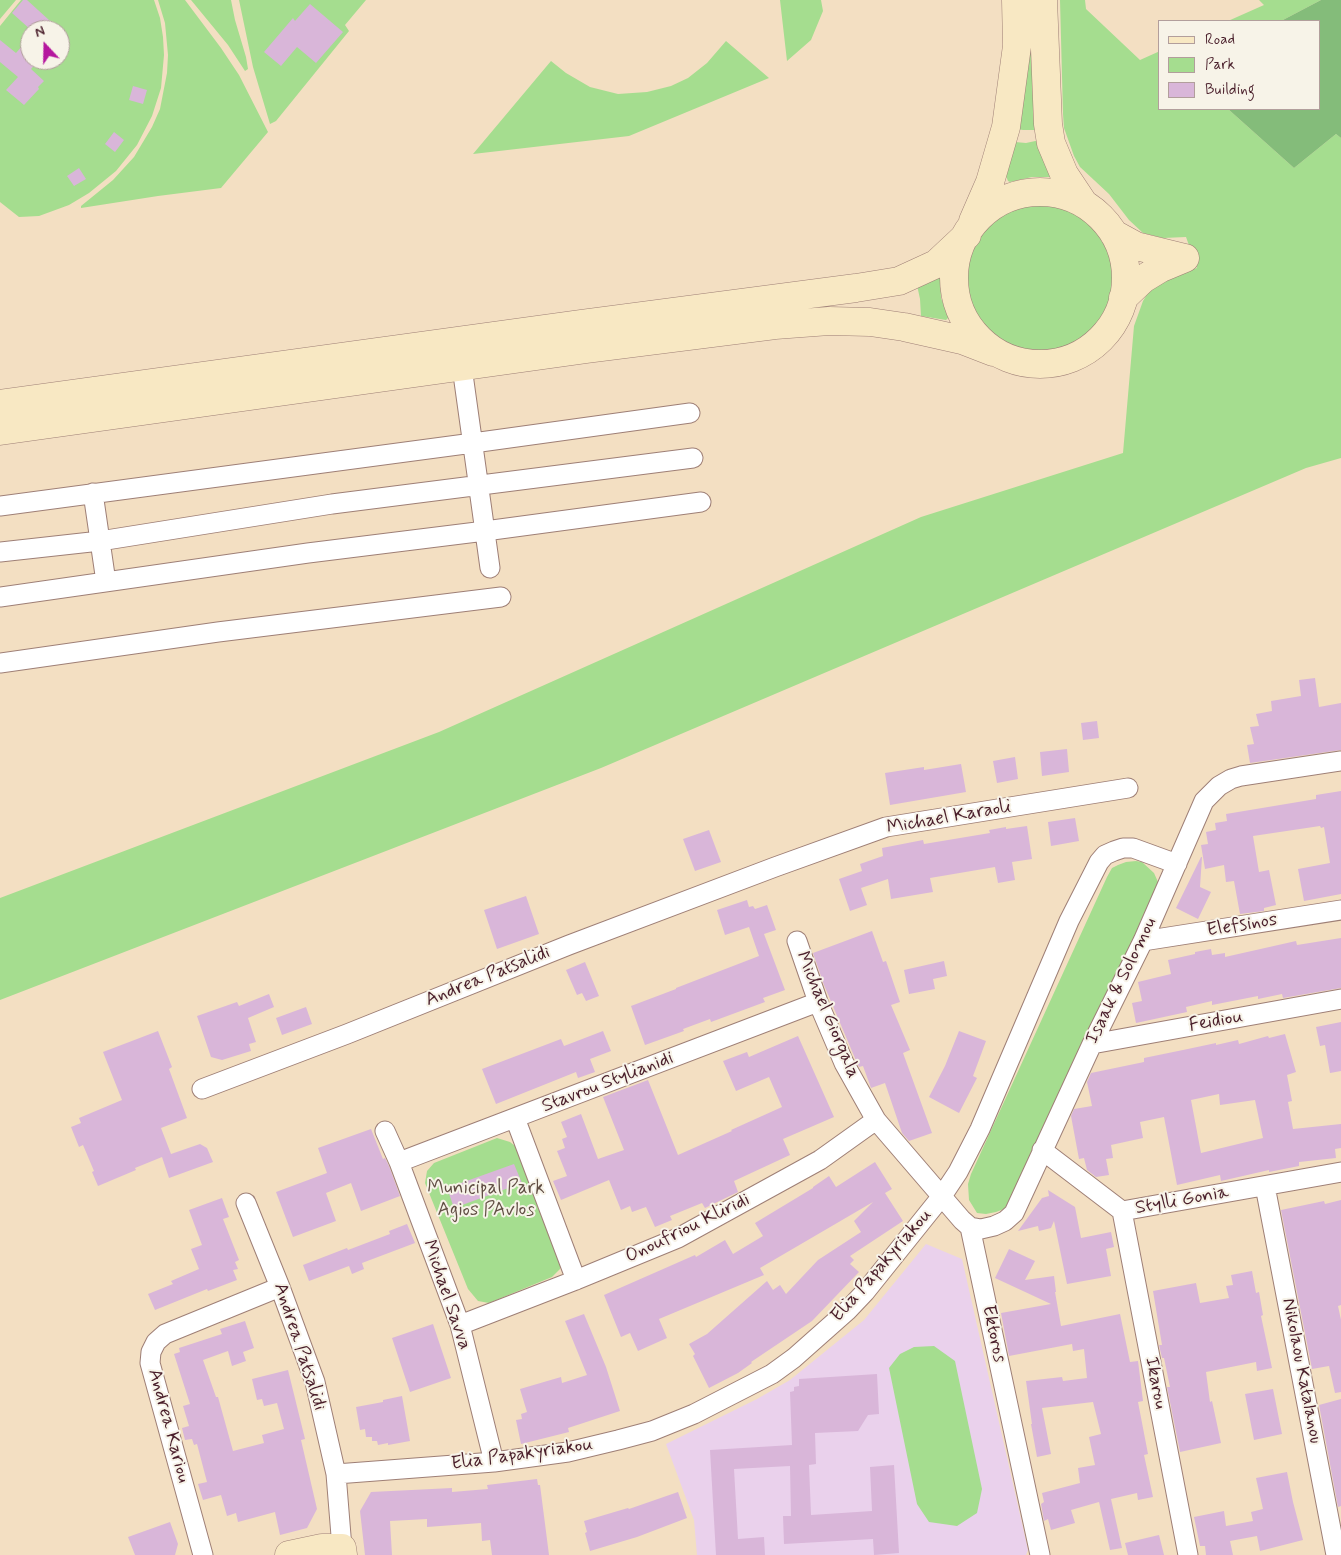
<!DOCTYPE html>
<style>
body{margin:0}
#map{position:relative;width:1341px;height:1555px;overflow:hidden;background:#f3dfc2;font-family:Mynerve,sans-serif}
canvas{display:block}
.legend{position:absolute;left:1158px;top:20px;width:162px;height:90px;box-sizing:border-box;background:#f7f3e8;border:1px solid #b29e9c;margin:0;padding:6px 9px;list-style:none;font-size:15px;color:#4a1f2b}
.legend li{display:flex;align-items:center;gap:10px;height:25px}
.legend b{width:25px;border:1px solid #b29e9c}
.north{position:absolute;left:20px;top:20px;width:50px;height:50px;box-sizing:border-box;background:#f7f3e8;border:1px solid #b29e9c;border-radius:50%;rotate:339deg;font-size:14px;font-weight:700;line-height:20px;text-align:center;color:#4a1f2b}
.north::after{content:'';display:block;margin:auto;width:18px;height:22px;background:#b5179e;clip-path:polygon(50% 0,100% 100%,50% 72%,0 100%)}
</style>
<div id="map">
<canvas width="1341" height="1555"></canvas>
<ul class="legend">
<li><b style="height:6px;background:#f8e8c3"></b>Road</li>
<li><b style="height:14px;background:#a5dd8f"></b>Park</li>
<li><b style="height:14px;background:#d9b6d9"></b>Building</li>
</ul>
<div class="north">N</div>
</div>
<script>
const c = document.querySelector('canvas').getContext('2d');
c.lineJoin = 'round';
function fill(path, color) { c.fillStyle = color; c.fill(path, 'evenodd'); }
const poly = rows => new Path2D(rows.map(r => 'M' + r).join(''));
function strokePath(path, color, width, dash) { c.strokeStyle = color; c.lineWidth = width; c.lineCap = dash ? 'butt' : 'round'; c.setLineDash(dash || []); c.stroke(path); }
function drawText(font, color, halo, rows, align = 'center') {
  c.font = font + ' Mynerve,sans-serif'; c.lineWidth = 4; c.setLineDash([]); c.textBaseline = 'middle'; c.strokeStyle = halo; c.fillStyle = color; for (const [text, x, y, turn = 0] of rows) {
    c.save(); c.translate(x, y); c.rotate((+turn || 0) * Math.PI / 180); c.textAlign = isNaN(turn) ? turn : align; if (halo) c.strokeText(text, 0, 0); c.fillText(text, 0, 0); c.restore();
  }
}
const built = poly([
 [926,1244,962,1259,1028,1550,1026,1555,697,1555,694,1520,666,1444,757,1399,790,1380,864,1320]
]);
const green = poly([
 [0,0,16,0,0,19],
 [21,0,154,0,160,18,163,37,164,55,161,88,152,116,137,145,116,171,89,193,69,205,39,216,19,217,0,202,0,26],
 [30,30,60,30,60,60,30,60],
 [158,0,185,0,221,48,239,75,268,132,221,188,158,196,81,208,81,206,113,180,134,157,152,127,160,109,167,73,168,55,165,23],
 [191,0,231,0,235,20,246,57,248,69,245,71,228,45],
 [239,0,366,0,345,25,349,31,276,121,270,124,253,67],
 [780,0,821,0,823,11,811,40,787,61],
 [1033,0,1039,130,1023,130,1017,129],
 [1060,0,1085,0,1086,9,1140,60,1160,51,1160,109,1228,109,1294,168,1336,134,1341,138,1341,458,1306,468,601,768,0,1000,0,898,439,732,921,517,1123,453,1134,326,1143,301,1151,288,1171,275,1197,268,1186,237,1163,238,1143,233,1129,220,1109,194,1080,167,1074,156,1064,128,1063,114],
 [1259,0,1321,0,1281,21,1228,21,1264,5],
 [726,41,769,78,629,136,473,154,551,61,566,73,590,87,618,94,647,92,671,86,688,78,707,63],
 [1040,140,1052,177,1032,177,1010,182,1008,181,1006,176,1015,142,1026,143],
 '966 277a74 74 0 1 1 148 0a74 74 0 1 1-148 0Z',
 [940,276,941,298,949,317,946,320,921,316,920,299,917,285],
 [1136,861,1142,862,1154,873,1158,882,1158,890,1009,1203,1004,1209,996,1212,986,1214,977,1213,969,1200,968,1184,971,1174,1107,877,1112,868,1118,865,1126,862],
 [497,1138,510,1142,520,1150,560,1257,560,1269,552,1277,489,1303,478,1301,468,1289,425,1183,427,1171,434,1163],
 [934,1346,955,1361,982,1489,977,1513,957,1526,929,1522,917,1504,889,1368,900,1354,914,1347]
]);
const forest = poly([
 [1321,0,1341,0,1341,138,1336,134,1294,168,1228,109,1320,109,1320,21,1281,21]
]);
const building = poly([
 [23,0,27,0,60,30,31,30,12,13],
 [310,4,343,32,316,63,297,47,281,66,264,52,293,18,295,21],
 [30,37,30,60,39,60,31,69,44,81,38,87,39,89,24,105,6,90,18,77,0,62,0,40,16,53],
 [133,86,147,90,143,104,129,100],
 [114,132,124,140,115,152,105,144],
 [79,168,86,179,74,186,67,176],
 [1315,678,1319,707,1341,703,1341,750,1250,763,1247,745,1254,744,1250,727,1259,726,1256,714,1272,711,1271,701,1301,696,1299,680],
 [1097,721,1099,738,1083,740,1081,723],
 [1067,749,1069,772,1042,776,1040,752],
 [1015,757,1018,779,997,783,993,761],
 [961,764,966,792,890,805,885,773,924,767,924,770],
 [1341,791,1341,894,1304,901,1298,869,1330,863,1324,827,1321,828,1320,826,1253,836,1259,872,1269,870,1276,905,1264,908,1264,911,1240,914,1234,881,1226,882,1224,865,1205,869,1201,845,1208,844,1206,832,1216,830,1215,823,1227,821,1226,814,1316,799,1316,795],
 [1075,818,1079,841,1051,846,1048,822],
 [1027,826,1032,859,1012,862,1015,880,998,883,995,867,930,878,933,892,891,899,888,879,861,888,867,905,850,911,839,879,862,871,860,864,883,856,882,848,923,840,924,844,990,833,989,830,1006,827,1006,829],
 [709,830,721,862,695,871,683,839],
 [1201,857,1202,857,1200,887,1211,892,1198,919,1176,908],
 [526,896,539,934,497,949,484,910],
 [747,900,749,907,753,906,755,909,767,905,776,930,764,934,785,990,763,998,765,1002,711,1022,710,1019,683,1029,684,1031,645,1045,631,1006,676,989,676,988,759,956,749,927,725,935,717,910],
 [872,931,883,962,886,961,900,1002,891,1005,910,1050,903,1053,932,1133,909,1141,902,1133,885,1083,871,1088,863,1066,859,1067,857,1063,824,985,813,953],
 [1341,938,1341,988,1283,998,1282,994,1258,999,1258,996,1212,1005,1212,1001,1186,1007,1187,1012,1136,1023,1132,1003,1142,1001,1138,982,1171,974,1168,960,1195,954,1195,952,1211,949,1212,955,1225,953,1225,957,1296,941,1297,945],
 [944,961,947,976,933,979,935,989,909,994,904,970],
 [585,962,599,996,586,1001,582,993,577,995,566,970],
 [269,994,274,1007,248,1018,256,1042,249,1044,251,1051,222,1060,211,1057,197,1016,237,1002,239,1006],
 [306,1007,312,1024,282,1035,276,1018],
 [1341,1022,1341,1071,1330,1073,1325,1045,1320,1046,1316,1027],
 [158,1031,172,1067,169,1069,187,1118,161,1128,171,1154,200,1144,207,1148,213,1162,169,1178,162,1157,135,1168,136,1170,98,1186,92,1172,94,1171,83,1145,79,1147,71,1127,81,1123,79,1118,122,1100,103,1052],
 [603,1031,611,1051,590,1059,595,1072,578,1078,576,1072,496,1104,482,1069,561,1039,564,1046],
 [959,1031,986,1041,973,1076,977,1078,959,1113,929,1097,945,1066],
 [1285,1034,1296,1072,1287,1075,1292,1101,1288,1102,1293,1129,1341,1124,1341,1148,1335,1149,1336,1158,1299,1162,1299,1166,1269,1172,1269,1170,1221,1181,1220,1175,1177,1185,1164,1117,1140,1122,1143,1138,1111,1145,1113,1158,1106,1159,1109,1175,1096,1177,1087,1170,1084,1158,1079,1159,1071,1116,1074,1109,1092,1106,1087,1082,1091,1073,1144,1062,1144,1058,1183,1050,1216,1043,1216,1045,1238,1040,1239,1044,1268,1036,1269,1038],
 [1219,1094,1220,1105,1255,1100,1263,1138,1201,1153,1191,1100],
 [798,1036,834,1117,783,1139,790,1155,734,1181,738,1192,705,1208,702,1203,670,1216,672,1220,655,1227,646,1207,632,1212,630,1206,621,1210,609,1180,561,1200,553,1181,567,1176,557,1151,565,1148,562,1139,567,1137,561,1122,581,1114,598,1159,624,1150,603,1097,648,1080,678,1155,732,1131,731,1130,782,1107,769,1077,736,1091,723,1061,747,1052,749,1057],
 [371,1129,383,1159,385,1158,389,1166,400,1196,361,1211,351,1183,326,1193,336,1221,293,1237,276,1192,327,1173,318,1148],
 [875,1162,892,1189,885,1193,903,1221,850,1256,854,1260,850,1264,859,1272,812,1321,751,1362,752,1363,738,1373,709,1388,693,1356,695,1354,689,1344,707,1334,767,1281,773,1290,780,1285,786,1294,818,1260,861,1232,854,1221,873,1202,760,1268,764,1275,659,1319,667,1338,638,1351,630,1333,621,1337,604,1295,695,1255,696,1257,725,1240,733,1254,763,1236,755,1223,813,1188,813,1187,829,1176,836,1187],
 [514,1164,522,1183,454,1208,447,1188],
 [1048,1190,1075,1207,1081,1238,1111,1232,1114,1247,1106,1249,1111,1276,1067,1284,1054,1221,1051,1228,1039,1231,1038,1226,1018,1231,1042,1198,1049,1196],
 [222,1198,229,1217,223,1219,239,1260,235,1262,238,1269,233,1270,237,1280,208,1291,207,1289,155,1310,148,1294,173,1284,171,1281,199,1269,191,1249,202,1245,189,1210],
 [1341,1200,1341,1305,1338,1306,1341,1320,1341,1392,1335,1393,1329,1366,1312,1369,1281,1210,1324,1201,1325,1204],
 [407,1224,415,1243,362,1263,364,1269,352,1274,349,1266,309,1281,303,1265,347,1248,348,1250,390,1234,389,1231],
 [1009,1249,1035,1261,1025,1280,1054,1276,1056,1292,1055,1292,1061,1326,1120,1314,1130,1362,1138,1361,1143,1401,1138,1402,1148,1454,1144,1455,1153,1497,1138,1500,1137,1493,1111,1499,1122,1548,1110,1550,1099,1502,1071,1510,1075,1523,1051,1530,1048,1519,1044,1521,1041,1504,1044,1502,1042,1493,1080,1483,1078,1468,1095,1465,1089,1437,1101,1434,1093,1402,1042,1408,1051,1454,1037,1457,1031,1424,1032,1424,1026,1381,1062,1377,1063,1381,1087,1378,1084,1349,1073,1351,1072,1344,1009,1356,1001,1313,1051,1304,995,1278],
 [1252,1271,1256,1293,1259,1292,1263,1315,1261,1316,1272,1368,1257,1371,1256,1362,1206,1372,1210,1402,1212,1401,1221,1443,1180,1452,1167,1387,1170,1387,1164,1358,1162,1358,1159,1345,1162,1345,1153,1291,1196,1283,1200,1303,1229,1298,1226,1286,1233,1285,1231,1275],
 [584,1314,606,1367,620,1411,568,1428,569,1432,521,1444,516,1420,522,1419,521,1414,527,1412,520,1389,561,1377,562,1383,587,1375,565,1321],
 [245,1321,254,1348,243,1352,246,1361,232,1366,228,1351,203,1360,216,1397,218,1397,233,1451,264,1443,262,1435,284,1429,277,1403,264,1406,262,1399,257,1400,252,1379,288,1370,305,1439,301,1440,317,1509,307,1528,280,1535,275,1512,238,1522,236,1513,227,1516,221,1495,203,1500,198,1484,207,1482,197,1444,194,1445,192,1439,185,1440,182,1428,189,1426,183,1406,190,1404,174,1354,180,1352,179,1348,222,1334,220,1329],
 [433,1324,451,1378,410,1392,392,1338],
 [877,1374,879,1414,868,1415,858,1431,815,1433,816,1464,809,1465,811,1515,872,1511,870,1467,894,1465,899,1553,874,1555,873,1539,784,1544,783,1516,791,1516,790,1466,734,1469,738,1539,764,1537,765,1555,716,1555,710,1450,792,1445,790,1392,794,1391,794,1387,799,1386,799,1379],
 [1273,1389,1282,1434,1254,1440,1245,1394],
 [402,1396,410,1441,388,1445,388,1443,378,1445,377,1441,372,1441,372,1437,366,1437,365,1429,360,1430,356,1407,383,1402,383,1400],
 [1341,1399,1341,1506,1338,1507,1319,1405],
 [1287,1472,1293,1502,1303,1540,1260,1551,1257,1536,1230,1541,1233,1555,1206,1555,1205,1546,1200,1546,1194,1517,1224,1511,1226,1526,1253,1521,1251,1512,1263,1509,1256,1478],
 [537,1479,538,1485,540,1485,549,1555,492,1555,490,1540,482,1541,481,1523,427,1527,427,1519,390,1521,392,1555,365,1555,360,1511,371,1492,452,1488,452,1492,488,1489,487,1485],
 [678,1492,687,1518,637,1537,590,1551,585,1533,587,1532,584,1521,628,1508,629,1509],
 [170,1522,178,1544,175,1555,135,1555,128,1537],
 [1159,1535,1164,1555,1128,1555,1125,1543]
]);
const street = poly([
 [462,367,490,568],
 [93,493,106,582],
 [0,506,473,443,690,413],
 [0,552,100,541,332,504,693,458],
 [0,597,308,553,485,531,701,502],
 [0,663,218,632,501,597],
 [797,941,818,1002,844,1063,876,1120,962,1220,970,1227],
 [1143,941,1341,910],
 [1092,1044,1341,999],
 [202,1089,347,1034,569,945,775,867,886,827,1128,788],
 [515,1118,576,1280],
 [385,1131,399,1162,460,1325,494,1462],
 [1042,1150,1122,1211,1341,1172],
 [399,1162,818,1002],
 [1265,1186,1336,1555],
 [246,1203,280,1287,315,1382,336,1474,342,1548],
 [1122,1211,1188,1555],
 [970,1227,981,1229,994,1226,1005,1221,1014,1213,1092,1044,1143,941,1204,801,1219,786,1231,779,1241,776,1341,761],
 [970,1227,1040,1555],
 [460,1325,576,1280,678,1238,820,1160,876,1120],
 [336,1474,494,1462,568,1452,618,1440,652,1431,694,1414,772,1374,794,1358,847,1311,865,1292,942,1196,958,1172,980,1129,1069,921,1099,862,1105,855,1114,851,1123,848,1133,848,1177,864],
 [203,1555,150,1363,151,1352,156,1342,165,1334,280,1287]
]);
const secondary = poly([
 [1043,0,1048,124,1051,143,1064,174,1082,201],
 '954 278a86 86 0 1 1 172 0a86 86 0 1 1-172 0Z',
 [973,221,990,182,1006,127,1017,46,1016,0],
 [1114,234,1136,246,1185,258],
 [1123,298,1143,279,1161,268,1185,258],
 [0,404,580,324,856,288,899,281,936,264,967,235],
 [0,431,587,349,775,325,829,321,870,322,904,327,962,340,993,352],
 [289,1555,322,1548,342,1548,343,1555]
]);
const streetNames = [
 ["Michael Karaoli",949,818,-10],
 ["Elefsinos",1242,926,-9],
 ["Andrea Patsalidi",488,977,-22],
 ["Isaak & Solomou",1122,981,-64],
 ["Michael Giorgala",827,1015,67],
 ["Feidiou",1216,1022,-10],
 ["Stavrou Stylianidi",608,1083,-21],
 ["Stylli Gonia",1182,1201,-10],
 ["Onoufriou Kliridi",688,1229,-26],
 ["Elia Papakyriakou",882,1266,-49],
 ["Michael Savva",446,1295,71],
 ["Ektoros",993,1334,78],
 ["Andrea Patsalidi",299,1347,72],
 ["Nikolaou Katalanou",1301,1371,79],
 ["Ikarou",1155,1383,79],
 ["Andrea Kariou",168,1426,75],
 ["Elia Papakyriakou",522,1455,-8]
];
const parkNames = [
 ["Municipal Park",486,1189],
 ["Agios PAvlos",486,1211]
];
fill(built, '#ead1ec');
fill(green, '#a5dd8f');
fill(forest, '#84bc7a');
fill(building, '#d9b6d9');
strokePath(street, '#9e7f76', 21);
strokePath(secondary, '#9e7f76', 29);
strokePath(street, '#fff', 19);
strokePath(secondary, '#f8e8c3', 28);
drawText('19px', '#4a1f2b', '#f7f3e8', streetNames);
drawText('19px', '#614e44', '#f7f3e8', parkNames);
</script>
